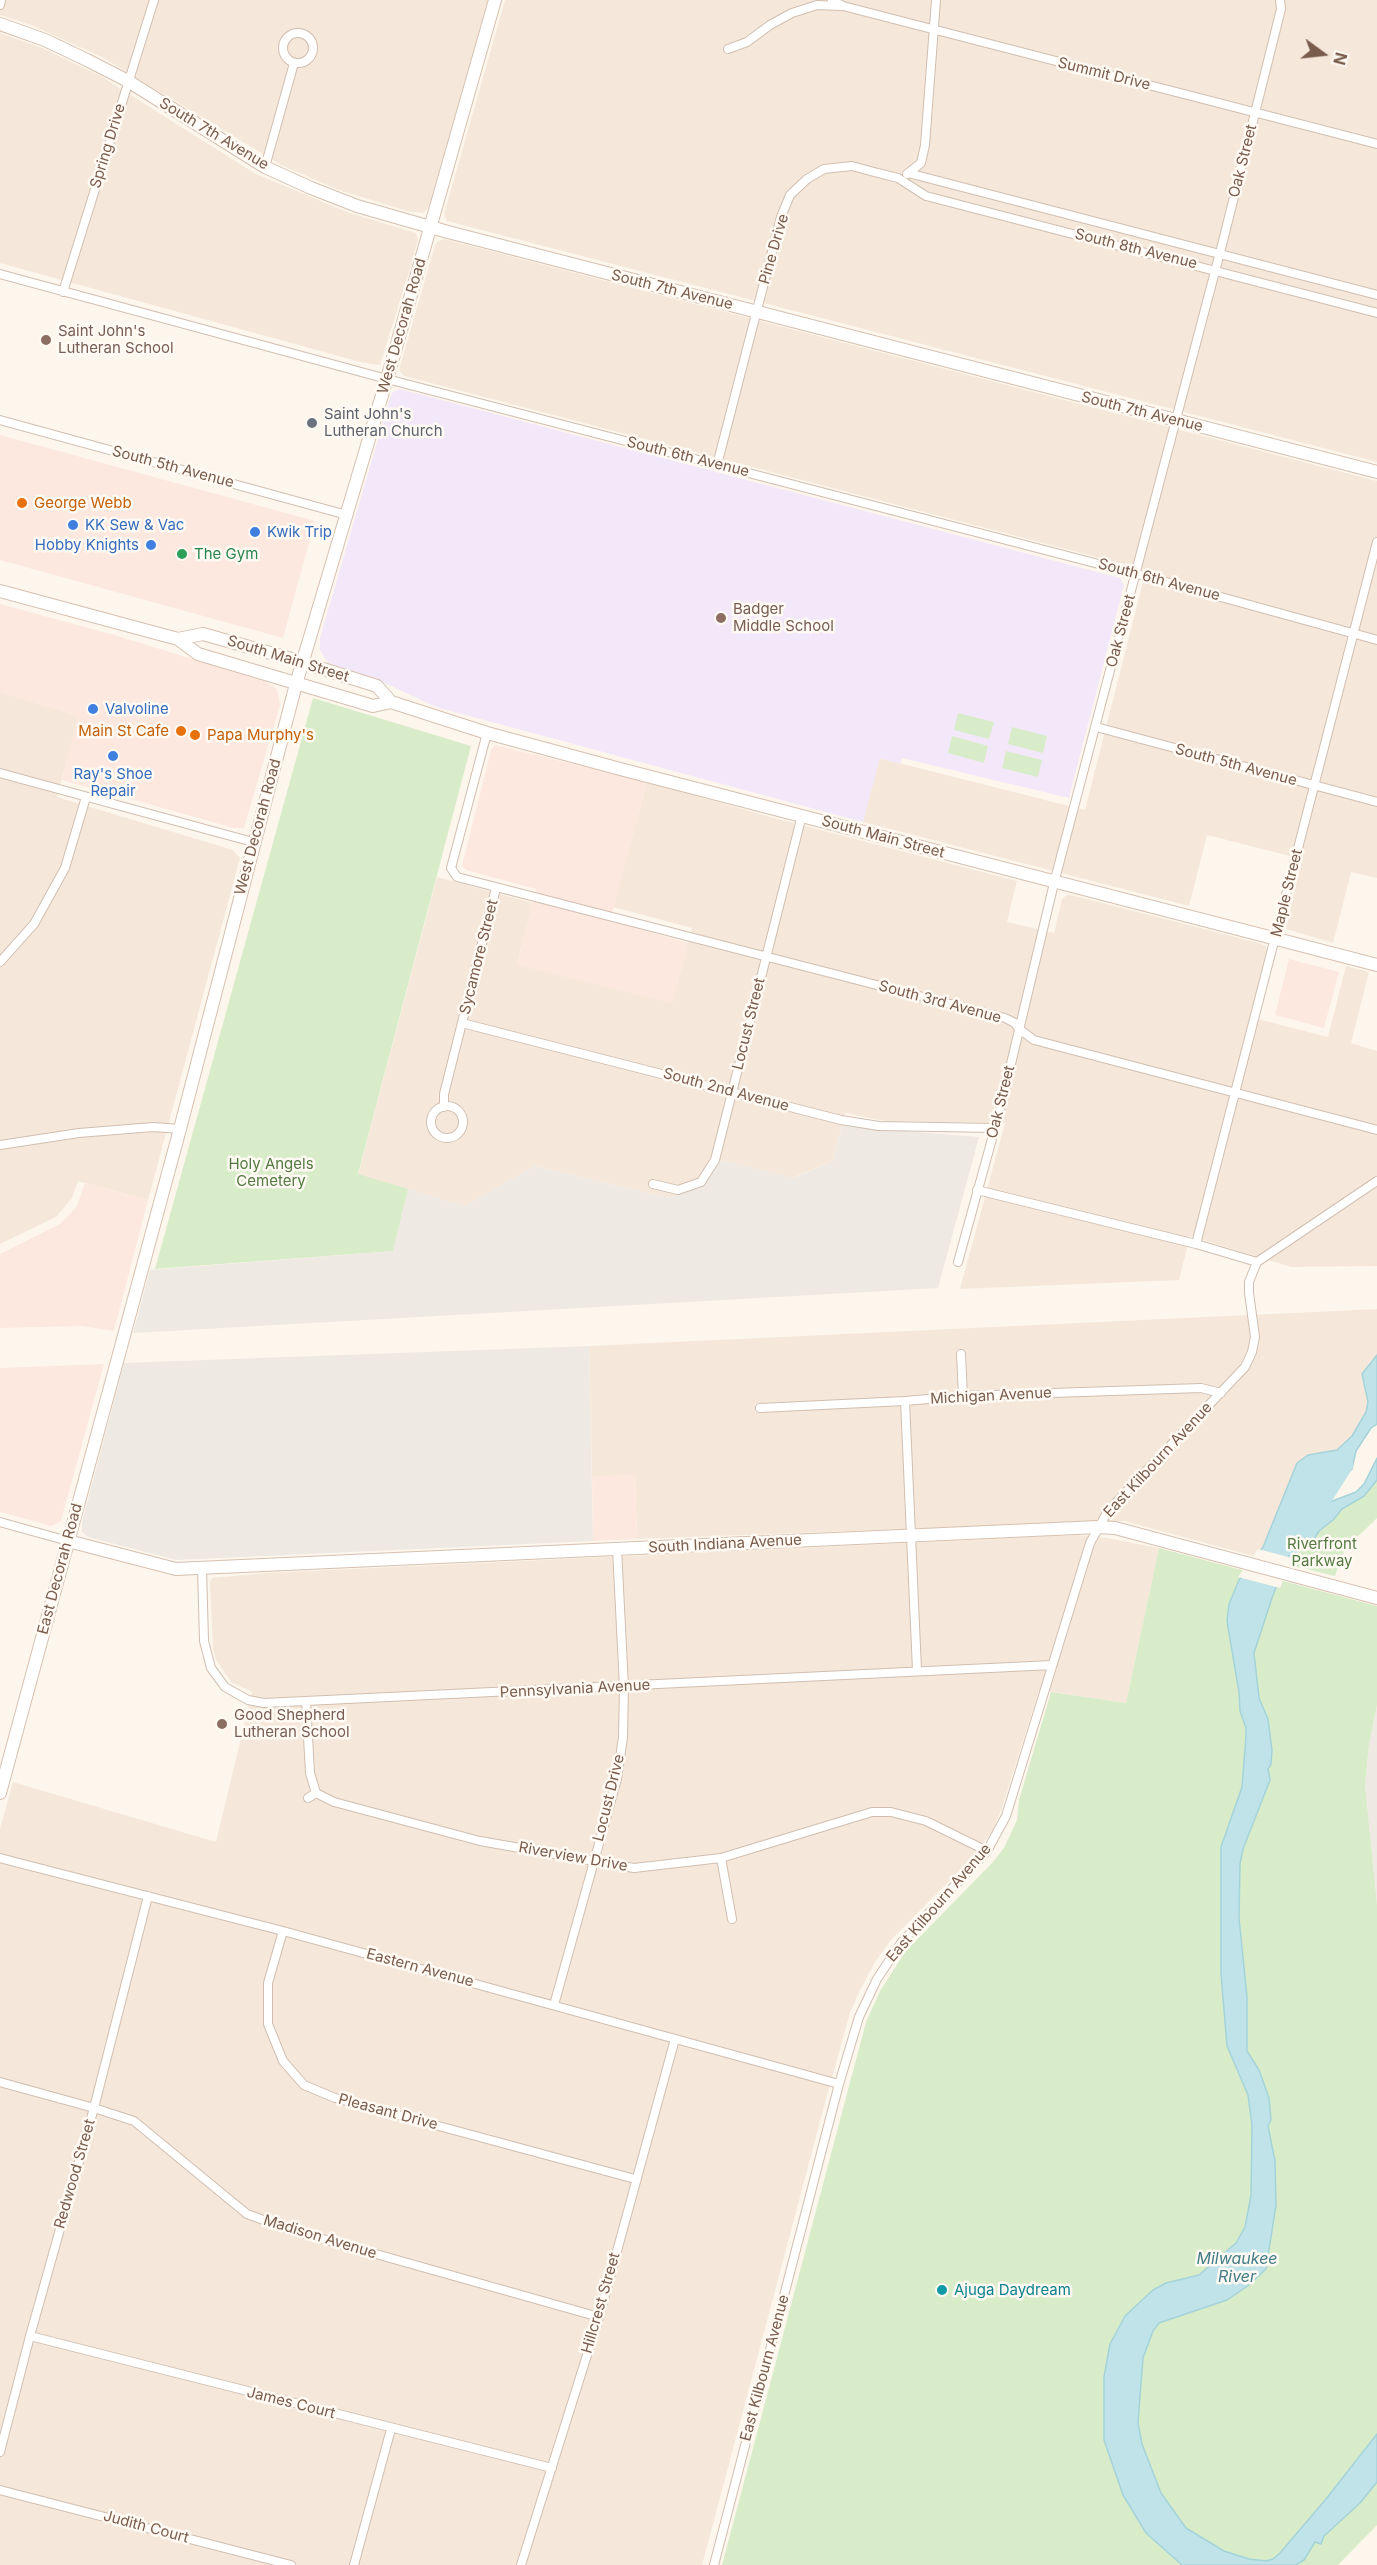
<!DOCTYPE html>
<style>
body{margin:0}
#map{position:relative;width:1377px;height:2565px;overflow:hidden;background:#fdf6ec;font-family:Inter,sans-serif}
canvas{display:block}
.north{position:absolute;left:1293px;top:24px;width:60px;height:60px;-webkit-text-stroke:4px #fffaf3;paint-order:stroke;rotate:105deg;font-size:16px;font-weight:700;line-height:24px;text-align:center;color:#7a5c4d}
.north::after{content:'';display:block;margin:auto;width:21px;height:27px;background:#7a5c4d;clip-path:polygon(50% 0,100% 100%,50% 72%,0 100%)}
</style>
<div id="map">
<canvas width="1377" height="2565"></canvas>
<div class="north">N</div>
</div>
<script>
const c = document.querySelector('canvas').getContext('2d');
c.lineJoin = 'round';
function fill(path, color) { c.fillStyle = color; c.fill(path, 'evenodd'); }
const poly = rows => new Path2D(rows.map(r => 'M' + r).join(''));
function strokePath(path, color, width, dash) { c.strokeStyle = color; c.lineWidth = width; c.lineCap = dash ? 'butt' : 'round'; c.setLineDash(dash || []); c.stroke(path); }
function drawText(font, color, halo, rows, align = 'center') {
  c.font = font + ' Inter,sans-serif'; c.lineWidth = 5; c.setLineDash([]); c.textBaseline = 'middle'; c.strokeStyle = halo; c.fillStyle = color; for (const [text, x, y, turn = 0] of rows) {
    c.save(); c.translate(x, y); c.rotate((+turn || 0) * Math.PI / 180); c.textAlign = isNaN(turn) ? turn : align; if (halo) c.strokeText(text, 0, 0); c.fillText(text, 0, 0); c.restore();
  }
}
const residential = poly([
 [0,0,488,0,429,206,424,213,407,211,339,190,281,165,102,57,31,25,0,15],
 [505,0,1377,0,1377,462,447,221,444,214],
 [0,33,42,48,99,75,256,174,347,212,416,233,418,240,410,269,380,365,364,363,0,263],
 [444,239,1377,481,1377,878,1351,872,1333,943,1286,929,1302,859,1207,835,1189,906,863,822,879,758,1085,810,1146,570,404,376,399,370,435,245,438,241],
 [0,692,79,716,57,797,233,850,240,858,148,1200,78,1181,72,1198,56,1217,0,1244],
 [647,782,767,816,1017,881,1007,922,1054,933,1062,899,1067,895,1071,895,1259,943,1266,946,1267,951,1250,1017,1328,1037,1346,966,1369,972,1351,1043,1377,1051,1377,1266,1291,1267,1190,1236,1179,1280,960,1289,1005,1123,884,1121,845,1113,833,1161,792,1178,712,1158,705,1180,669,1198,534,1166,465,1206,358,1175,437,877,533,903,517,964,672,1002,692,928,613,907],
 [1377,1309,1377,1355,1367,1366,1368,1402,1366,1412,1352,1436,1337,1450,1308,1455,1297,1463,1275,1521,1257,1557,1124,1521,637,1539,635,1475,592,1477,589,1346],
 [1076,1535,1107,1538,1159,1548,1126,1703,1039,1690,1002,1808,992,1832,967,1863,891,1940,875,1962,858,1994,850,2013,825,2103,702,2565,0,2565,0,1829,13,1782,216,1842,252,1692,231,1682,216,1660,213,1649,210,1583,212,1578,266,1573]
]);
const commercial = poly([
 [0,435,315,521,283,638,0,560],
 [0,604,118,636,266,682,277,689,280,705,244,828,234,828,62,780,78,716,0,692],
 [495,745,647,782,610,921,688,943,672,1003,517,965,536,889,466,870,462,866,491,750],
 [1289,959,1339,972,1324,1028,1275,1015],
 [85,1183,148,1200,114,1331,82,1326,0,1328,0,1254,60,1224,77,1206],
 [104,1364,61,1521,51,1526,0,1512,0,1368],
 [635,1474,637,1539,593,1541,592,1477]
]);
const industrial = poly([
 [842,1126,979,1137,938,1288,133,1333,150,1270,393,1251,408,1189,465,1206,534,1166,669,1198,705,1180,712,1158,793,1178,833,1161],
 [589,1346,593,1541,176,1560,88,1537,82,1532,82,1522,124,1363],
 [1377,1705,1377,1905,1365,1785,1369,1745]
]);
const education = poly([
 [400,389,1120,578,1124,585,1069,798,902,758,900,764,880,758,863,822,436,707,389,685,328,663,320,650,320,638,390,398,393,392]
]);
const green = poly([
 [313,698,471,746,358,1174,408,1189,393,1251,155,1269],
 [958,713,994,722,989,739,954,730],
 [1012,727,1047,736,1043,753,1008,744],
 [952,736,988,746,984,763,948,753],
 [1006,751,1042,760,1038,777,1002,768],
 [1377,1472,1377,1518,1345,1549,1335,1576,1289,1565,1315,1530],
 [1159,1548,1377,1606,1377,1705,1369,1745,1365,1785,1377,1905,1377,2525,1338,2565,722,2565,866,2022,880,1991,905,1952,992,1863,1004,1848,1017,1820,1019,1800,1051,1692,1126,1703]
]);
const water = poly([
 [1377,1355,1377,1424,1371,1428,1356,1451,1352,1469,1339,1482,1317,1495,1308,1505,1308,1508,1322,1505,1356,1492,1364,1484,1377,1458,1377,1480,1364,1496,1342,1509,1333,1520,1319,1531,1314,1539,1305,1546,1301,1546,1295,1554,1289,1556,1273,1595,1254,1653,1259,1698,1268,1719,1272,1750,1271,1764,1268,1769,1270,1780,1243,1849,1240,1864,1239,1918,1247,1997,1247,2051,1259,2070,1269,2098,1271,2120,1268,2126,1275,2161,1276,2205,1266,2269,1249,2285,1227,2300,1159,2323,1153,2331,1143,2358,1138,2423,1142,2444,1161,2493,1186,2528,1224,2551,1249,2559,1266,2561,1273,2559,1280,2553,1326,2499,1377,2434,1377,2482,1360,2503,1324,2536,1321,2544,1315,2542,1304,2560,1296,2565,1182,2565,1146,2533,1123,2495,1104,2440,1104,2377,1110,2344,1125,2316,1153,2290,1166,2283,1199,2275,1236,2243,1245,2227,1251,2195,1252,2125,1248,2095,1227,2046,1221,1974,1221,1847,1242,1787,1246,1736,1246,1728,1240,1711,1239,1692,1227,1621,1229,1604,1239,1580,1263,1547,1297,1463,1308,1455,1337,1450,1352,1436,1366,1412,1368,1402,1362,1374,1377,1355]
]);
const pier = poly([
 [1258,1549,1292,1558,1280,1588,1238,1577]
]);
const river = poly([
 [1301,1525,1320,1503,1344,1465]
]);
const street = poly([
 [832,0,843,6,1377,144],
 [0,5,1,0],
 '283 48a15 15 0 1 1 30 0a15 15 0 1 1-30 0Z',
 [728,49,747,42,770,25,792,13,817,5,842,6],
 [265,167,294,63],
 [908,173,1377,295],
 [907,174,921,163,925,145,936,0],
 [0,274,387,379,1137,574,1377,640],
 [63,292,154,0],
 [0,420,347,515],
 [717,465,781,217,790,195,807,179,824,169,852,166,874,172,898,178,926,196,1377,313],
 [1096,727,1377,802],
 [487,733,451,868,457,877,1005,1018,1015,1023,1019,1029,1034,1040,1377,1130],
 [0,773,253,842],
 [0,962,34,924,65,868,86,797],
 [462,1023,841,1120,879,1126,994,1128],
 '431 1122a16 16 0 1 1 32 0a16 16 0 1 1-32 0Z',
 [444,1107,444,1094,496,888],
 [0,1145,79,1133,153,1127,180,1129],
 [653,1184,678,1190,701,1182,715,1160,802,815],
 [977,1190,1196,1244,1257,1262],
 [1196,1244,1377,542],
 [958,1262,1000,1110,1054,883,1223,241,1281,9,1280,0],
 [961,1354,963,1396],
 [905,1401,917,1670],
 [760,1408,905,1401,963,1396,1201,1388,1221,1393],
 [0,1522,68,1541],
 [202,1568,204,1641,211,1668,225,1687,248,1700,264,1703,1052,1665],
 [306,1701,310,1773,316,1793,334,1802,480,1841,634,1868,721,1858,872,1812,891,1812,926,1821,987,1851],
 [308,1798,316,1793],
 [0,1858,283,1931,839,2084],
 [721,1858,732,1919],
 [283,1931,268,1983,268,2024,283,2061,304,2085,335,2098,635,2179],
 [554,2005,617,1779,623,1737,624,1687,617,1549],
 [0,2082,94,2108,134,2121,247,2214,291,2230,599,2317],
 [30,2336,552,2468],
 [0,2452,30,2336,94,2108,148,1896],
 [0,2490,291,2565],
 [354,2565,391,2429],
 [521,2565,599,2317,675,2039],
 [714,2565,839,2084,859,2017,877,1979,901,1943,987,1851,1006,1816,1090,1543,1108,1511,1245,1367,1252,1352,1255,1337,1249,1293,1249,1282,1257,1262,1377,1181]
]);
const secondary = poly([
 [0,24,45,40,87,60,128,81,265,167,311,188,357,206,448,232,1377,472],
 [0,591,178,639,198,654,373,706,391,702,487,733,624,770,1377,965],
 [178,639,203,634,288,658,377,686,391,702],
 [68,1541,176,1569,1098,1527,1115,1528,1377,1598],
 [0,1793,180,1129,296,684,391,365,495,0]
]);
const markers = [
 [46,340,6,"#8d6e63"],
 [312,423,6,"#6b7280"],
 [22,503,6,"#e8710a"],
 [73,525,6,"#3f7fe0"],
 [255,532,6,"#3f7fe0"],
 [151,545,6,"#3f7fe0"],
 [182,554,6,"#2e9e5b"],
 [721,618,6,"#8d6e63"],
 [93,709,6,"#3f7fe0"],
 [181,731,6,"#e8710a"],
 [195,735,6,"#e8710a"],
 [113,756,6,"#3f7fe0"],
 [222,1724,6,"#8d6e63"],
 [942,2290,6,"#0f9aa8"]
];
const streetNames = [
 ["Summit Drive",1104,74,14],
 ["South 7th Avenue",214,134,31],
 ["Spring Drive",108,146,-73],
 ["Oak Street",1243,161,-76],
 ["Pine Drive",774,249,-74],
 ["South 8th Avenue",1136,249,14],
 ["South 7th Avenue",672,290,14],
 ["West Decorah Road",402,326,-74],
 ["South 7th Avenue",1142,412,14],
 ["South 6th Avenue",688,457,14],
 ["South 5th Avenue",173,467,15],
 ["South 6th Avenue",1159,580,15],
 ["Oak Street",1121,631,-75],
 ["South Main Street",288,659,17],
 ["South 5th Avenue",1236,765,15],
 ["West Decorah Road",258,827,-75],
 ["South Main Street",883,837,15],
 ["Maple Street",1287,893,-76],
 ["Sycamore Street",479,957,-76],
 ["South 3rd Avenue",940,1002,15],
 ["Locust Street",749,1024,-76],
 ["South 2nd Avenue",726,1090,15],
 ["Oak Street",1001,1102,-76],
 ["Michigan Avenue",991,1396,-3],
 ["East Kilbourn Avenue",1158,1460,-47],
 ["South Indiana Avenue",725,1544,-3],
 ["East Decorah Road",60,1569,-75],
 ["Pennsylvania Avenue",575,1689,-3],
 ["Locust Drive",609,1798,-76],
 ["Riverview Drive",573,1857,10],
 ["East Kilbourn Avenue",939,1903,-49],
 ["Eastern Avenue",420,1968,15],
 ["Pleasant Drive",388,2112,15],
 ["Redwood Street",75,2174,-74],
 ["Madison Avenue",320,2237,17],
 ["Hillcrest Street",601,2303,-74],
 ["East Kilbourn Avenue",765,2368,-75],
 ["James Court",291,2403,14],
 ["Judith Court",146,2527,15]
];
const educationNames = [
 ["Saint John's",58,331],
 ["Lutheran School",58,348],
 ["Badger",733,609],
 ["Middle School",733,626],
 ["Good Shepherd",234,1715],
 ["Lutheran School",234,1732]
];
const worshipNames = [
 ["Saint John's",324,414],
 ["Lutheran Church",324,431]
];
const foodNames = [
 ["George Webb",34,503],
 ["Main St Cafe",169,731,"right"],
 ["Papa Murphy's",207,735]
];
const shopNames = [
 ["KK Sew & Vac",85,525],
 ["Kwik Trip",267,532],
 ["Hobby Knights",139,545,"right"],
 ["Valvoline",105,709],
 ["Ray's Shoe",113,774,"center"],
 ["Repair",113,791,"center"]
];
const leisureNames = [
 ["The Gym",194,554]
];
const parkNames = [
 ["Holy Angels",271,1164],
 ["Cemetery",271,1181],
 ["Riverfront",1322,1544],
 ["Parkway",1322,1561]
];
const cultureNames = [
 ["Ajuga Daydream",954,2290]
];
const waterNames = [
 ["Milwaukee",1237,2259],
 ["River",1237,2277]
];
fill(residential, '#f5e8da');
fill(commercial, '#fde8e0');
fill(industrial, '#efe9e4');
fill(education, '#f3e8fa');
fill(green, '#d8ecc9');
fill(water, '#bfe3e8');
strokePath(water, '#a5d3da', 1.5);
fill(pier, '#fdf6ec');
strokePath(river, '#bfe3e8', 18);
strokePath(street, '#d1beb0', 10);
strokePath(secondary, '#d6c0b0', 14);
strokePath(street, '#fff', 8);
strokePath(secondary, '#fff', 12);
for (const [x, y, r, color] of markers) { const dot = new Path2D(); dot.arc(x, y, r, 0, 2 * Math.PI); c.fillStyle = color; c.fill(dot); strokePath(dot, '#fffaf3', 2); }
drawText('15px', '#7a5c4d', '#fffaf3', streetNames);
drawText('15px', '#785e54', '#fffaf3', educationNames, 'left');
drawText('15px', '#5b616d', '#fffaf3', worshipNames, 'left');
drawText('15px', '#c56008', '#fffaf3', foodNames, 'left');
drawText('15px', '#366cbe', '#fffaf3', shopNames, 'left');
drawText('15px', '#27864d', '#fffaf3', leisureNames, 'left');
drawText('15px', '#537a41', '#fffaf3', parkNames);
drawText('15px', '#0d838f', '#fffaf3', cultureNames, 'left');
drawText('italic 16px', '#437c86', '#fffaf3', waterNames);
</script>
